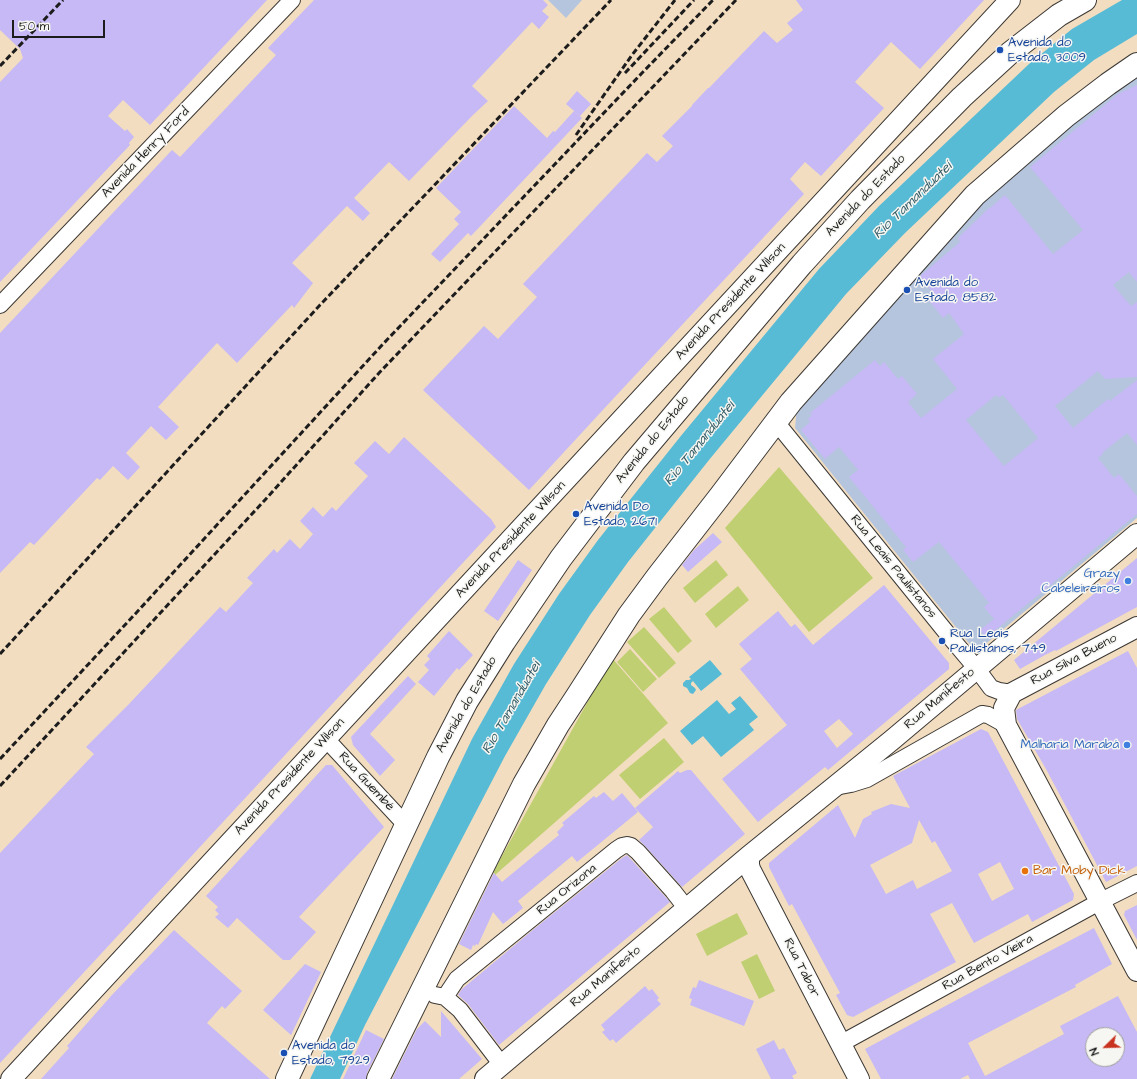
<!DOCTYPE html>
<meta charset="utf-8">
<style>
body{margin:0}
#map{position:relative;width:1137px;height:1079px;overflow:hidden;background:#f2ddc0;font-family:"Architects Daughter",sans-serif}
canvas{display:block}
.north{position:absolute;left:1085px;top:1027px;width:40px;height:40px;box-sizing:border-box;background:#f6f6f2;border:1px solid #9f9f9c;border-radius:50%;rotate:247deg;font-size:11px;font-weight:700;line-height:16px;text-align:center;color:#1c1c1c}
.north::after{content:'';display:block;margin:auto;width:14px;height:18px;background:#c8321e;clip-path:polygon(50% 0,100% 100%,50% 72%,0 100%)}
.scale{position:absolute;left:12px;top:20px;width:93px;height:18px;box-sizing:border-box;border:2px solid #1c1c1c;border-top:0;padding-left:5px;font-size:12px;line-height:14px;white-space:nowrap;color:#1c1c1c;-webkit-text-stroke:3px #f6f6f2;paint-order:stroke}
</style>
<div id="map">
<canvas width="1137" height="1079"></canvas>
<div class="north">N</div>
<div class="scale">50 m</div>
</div>
<script>
const c = document.querySelector('canvas').getContext('2d');
c.lineJoin = 'round';
function fill(path, color) { c.fillStyle = color; c.fill(path, 'evenodd'); }
const poly = rows => new Path2D(rows.map(r => 'M' + r).join(''));
function strokePath(path, color, width, dash) { c.strokeStyle = color; c.lineWidth = width; c.lineCap = dash ? 'butt' : 'round'; c.setLineDash(dash || []); c.stroke(path); }
function drawText(font, color, halo, rows, align = 'center') {
  c.font = font + ' "Architects Daughter",sans-serif'; c.lineWidth = 3; c.setLineDash([]); c.textBaseline = 'middle'; c.strokeStyle = halo; c.fillStyle = color; for (const [text, x, y, turn = 0] of rows) {
    c.save(); c.translate(x, y); c.rotate((+turn || 0) * Math.PI / 180); c.textAlign = isNaN(turn) ? turn : align; if (halo) c.strokeText(text, 0, 0); c.fillText(text, 0, 0); c.restore();
  }
}
const industrial = poly([
 [548,0,582,0,566,18],
 [1137,78,1137,518,976,652,795,428,797,407,998,185,1096,104]
]);
const green = poly([
 [779,467,873,578,809,632,725,528],
 [716,560,728,575,695,603,683,588],
 [738,586,749,600,716,628,705,614],
 [664,607,692,641,678,653,649,619],
 [644,627,676,663,659,678,627,642],
 [630,649,657,679,643,692,617,662],
 [612,658,645,696,668,723,495,875,493,872],
 [664,738,684,762,640,799,619,775],
 [737,913,748,934,707,956,696,934],
 [757,954,775,991,759,999,741,962]
]);
const water = poly([
 [1122,0,1137,0,1137,34,1094,60,1054,92,905,233,846,294,709,460,628,562,590,615,546,684,505,756,365,1025,340,1079,310,1079,472,739,514,664,559,594,598,540,680,437,819,269,879,206,1029,64,1072,29],
 [710,660,722,674,701,691,693,681,691,683,691,685,695,688,696,690,693,694,690,693,687,688,683,686,683,683,686,680,689,680,691,679,689,677],
 [740,696,758,717,749,724,754,730,721,757,703,736,692,745,680,731,717,700,729,714,736,709,731,703]
]);
const building = poly([
 [0,0,267,0,150,125,123,100,108,116,125,131,127,129,134,137,129,143,130,145,0,282,0,82,23,58,20,49,0,30],
 [314,0,543,0,548,5,542,11,549,17,539,29,532,22,472,86,488,101,473,115,409,181,389,162,354,198,370,213,363,221,347,206,292,263,313,283,294,308,292,305,237,363,217,343,158,407,179,427,166,440,151,426,126,453,140,467,128,480,113,466,100,480,97,478,34,545,30,542,0,573,0,333,172,150,180,157,276,55,268,48],
 [796,0,984,0,920,69,891,42,855,82,884,108,821,176,805,162,790,179,804,194,613,399,529,490,423,390,484,326,498,339,537,297,523,284,647,153,657,162,673,146,662,136,692,106,692,105,708,88,709,88,764,31,777,43,793,30,787,23,803,10],
 [1137,85,1137,282,1129,272,1113,285,1131,306,1137,302,1137,377,1105,379,1098,371,1055,406,1073,428,1108,399,1110,401,1137,380,1137,445,1127,433,1102,453,1103,454,1098,458,1114,478,1119,474,1137,496,1137,514,987,637,980,630,994,619,984,607,989,603,939,542,913,562,903,550,906,547,849,477,858,470,839,447,825,459,801,430,810,422,808,419,812,415,810,413,875,360,880,366,884,362,898,379,902,376,917,394,908,402,921,418,957,389,933,359,964,334,949,313,943,318,927,298,933,293,920,276,960,242,958,238,989,208,990,208,1005,195,1053,254,1083,230,1030,167,1118,94],
 [996,395,999,398,1003,395,1038,438,1004,466,966,420],
 [577,91,591,104,580,116,566,104],
 [514,106,547,138,553,131,555,132,574,111,582,118,471,236,468,233,440,262,431,254,459,224,454,219,461,212,436,188],
 [404,437,491,519,496,527,0,1063,0,853,94,754,86,747,129,704,220,607,226,612,253,583,247,578,274,549,277,553,290,539,300,549,313,534,300,521,313,507,323,517,332,507,336,511,368,476,354,463,375,441,389,454],
 [713,533,722,542,688,572,682,565,694,550],
 [1137,558,1137,607,1056,651,1055,650,1045,655,1020,669,1014,660],
 [518,560,532,570,498,621,484,611],
 [884,585,949,663,949,669,828,770,825,767,758,822,722,779,787,725,740,669,752,659,739,644,778,611,791,627,795,624,813,645],
 [839,719,853,734,837,748,824,731],
 [449,631,473,655,459,670,457,668,434,696,418,682,429,670,424,665,430,659,427,656],
 [1128,651,1137,668,1137,866,1106,882,1046,769,1017,719,1016,710],
 [408,676,416,684,370,734,395,760,380,776,353,745,351,737],
 [981,729,988,732,1074,894,1073,900,1032,922,1028,914,974,943,952,903,930,914,956,962,853,1017,847,1015,836,995,840,993,792,904,789,906,769,867,769,863,838,805,855,838,863,819,872,814,871,812,891,804,910,808,893,776],
 [919,820,932,843,935,841,952,871,917,889,913,880,886,894,870,865,912,843],
 [1000,862,1014,889,992,901,978,874],
 [326,765,332,765,384,827,299,917,316,932,290,960,283,960,237,918,228,928,215,917,219,914,215,910,218,907,206,896],
 [687,770,691,770,745,834,682,887,645,846,639,840,653,827,635,808,678,771,680,773],
 [604,792,613,801,622,793,638,812,577,862,572,856,518,901,523,908,503,924,493,912,478,945,476,944,475,946,473,945,471,950,459,944,494,873,502,882,559,835,557,832,564,825,562,823,594,796,596,798],
 [627,855,670,902,499,1045,468,1004,458,995,462,989,534,929,622,858],
 [1137,905,1137,940,1124,915,1125,911],
 [1094,928,1112,964,1075,985,1076,987,968,1043,985,1076,1064,1034,1060,1026,1118,996,1137,1032,1137,1079,970,1079,968,1075,960,1079,881,1079,865,1049,996,979],
 [1093,1035,1117,1035,1117,1059,1093,1059],
 [174,930,242,991,225,1009,222,1006,207,1023,270,1079,41,1079,69,1048,67,1046,111,996],
 [305,964,321,972,291,1035,263,1010],
 [699,980,754,1001,744,1026,690,1005,692,999,689,998,693,987,696,988],
 [645,986,649,991,652,989,659,998,657,1000,661,1004,616,1043,613,1039,610,1041,602,1032,605,1030,601,1025],
 [441,1011,482,1059,459,1079,392,1079,417,1029,425,1021,441,1037],
 [366,1030,384,1039,367,1073,366,1079,343,1079],
 [774,1040,779,1050,784,1048,797,1073,792,1076,794,1079,771,1079,756,1049]
]);
const minor = poly([
 [0,305,292,0],
 [776,422,950,637,977,669,991,688,999,691,1012,693],
 [326,739,406,825],
 [835,787,851,784,867,779,982,714,988,715,1006,725],
 [435,995,445,997,460,1010,502,1065],
 [445,997,457,979,616,850,622,846,627,845,631,846,638,852,673,891,687,909],
 [840,1044,1101,901,1137,883]
]);
const major = poly([
 [1137,627,1012,693,1004,708,1006,725,1137,971],
 [749,856,749,865,750,869,859,1079],
 [11,1079,1010,0],
 [485,1079,749,856,892,740,1137,534]
]);
const highway = poly([
 [287,1079,438,757,467,701,504,642,561,558,634,462,802,264,860,200,962,97,1010,53,1059,15,1085,0],
 [378,1079,524,784,558,725,577,696,629,615,657,577,720,496,791,402,975,195,1066,116,1108,84,1137,64]
]);
const rail = poly([
 [0,66,63,0],
 [625,73,694,0],
 [576,135,632,55,675,0],
 [0,654,320,305,611,0],
 [0,759,137,612,383,344,642,73,713,0],
 [0,786,264,501,379,373,736,0]
]);
const markers = [
 [1000,50,4,"#1a4fb4"],
 [907,290,4,"#1a4fb4"],
 [576,514,4,"#1a4fb4"],
 [1128,581,4,"#3f7fe0"],
 [942,641,4,"#1a4fb4"],
 [1127,745,4,"#3f7fe0"],
 [1025,871,4,"#e8710a"],
 [284,1053,4,"#1a4fb4"]
];
const transitNames = [
 ["Avenida do",1008,43],
 ["Estado, 3009",1008,58],
 ["Avenida do",915,283],
 ["Estado, 8582",915,298],
 ["Avenida Do",584,507],
 ["Estado, 2671",584,522],
 ["Rua Leais",950,634],
 ["Paulistanos, 749",950,649],
 ["Avenida do",292,1046],
 ["Estado, 7929",292,1061]
];
const streetNames = [
 ["Avenida Henry Ford",146,153,-46],
 ["Avenida do Estado",866,196,-46],
 ["Avenida Presidente Wilson",731,302,-47],
 ["Avenida do Estado",653,440,-51],
 ["Avenida Presidente Wilson",511,540,-47],
 ["Rua Leais Paulistanos",893,567,51],
 ["Rua Silva Bueno",1074,660,-28],
 ["Rua Manifesto",940,699,-40],
 ["Avenida do Estado",467,705,-60],
 ["Avenida Presidente Wilson",290,777,-47],
 ["Rua Guembé",366,782,47],
 ["Rua Orizona",567,890,-39],
 ["Rua Bento Vieira",988,963,-29],
 ["Rua Tabor",801,968,63],
 ["Rua Manifesto",606,977,-40]
];
const shopNames = [
 ["Grazy",1120,574],
 ["Cabeleireiros",1120,589],
 ["Malharia Marabá",1119,745]
];
const foodNames = [
 ["Bar Moby Dick",1033,871]
];
const waterNames = [
 ["Rio Tamanduateí",913,201,-44],
 ["Rio Tamanduateí",700,444,-51],
 ["Rio Tamanduateí",512,708,-60]
];
fill(industrial, '#b6c5de');
fill(green, '#c0cf71');
fill(water, '#58bbd6');
fill(building, '#c6b9f5');
strokePath(minor, '#3c3935', 18);
strokePath(major, '#3c3935', 22);
strokePath(highway, '#3c3935', 24);
strokePath(minor, '#fff', 16);
strokePath(major, '#fff', 20);
strokePath(highway, '#fff', 22);
strokePath(rail, '#1c1c1c', 3, [6, 3]);
for (const [x, y, r, color] of markers) { const dot = new Path2D(); dot.arc(x, y, r, 0, 2 * Math.PI); c.fillStyle = color; c.fill(dot); strokePath(dot, '#f6f6f2', 1.5); }
drawText('13px', '#164399', '#f6f6f2', transitNames, 'left');
drawText('13px', '#1c1c1c', '#f6f6f2', streetNames);
drawText('13px', '#366cbe', '#f6f6f2', shopNames, 'right');
drawText('13px', '#c56008', '#f6f6f2', foodNames, 'left');
drawText('italic 14px', '#345c66', '#f6f6f2', waterNames);
</script>
